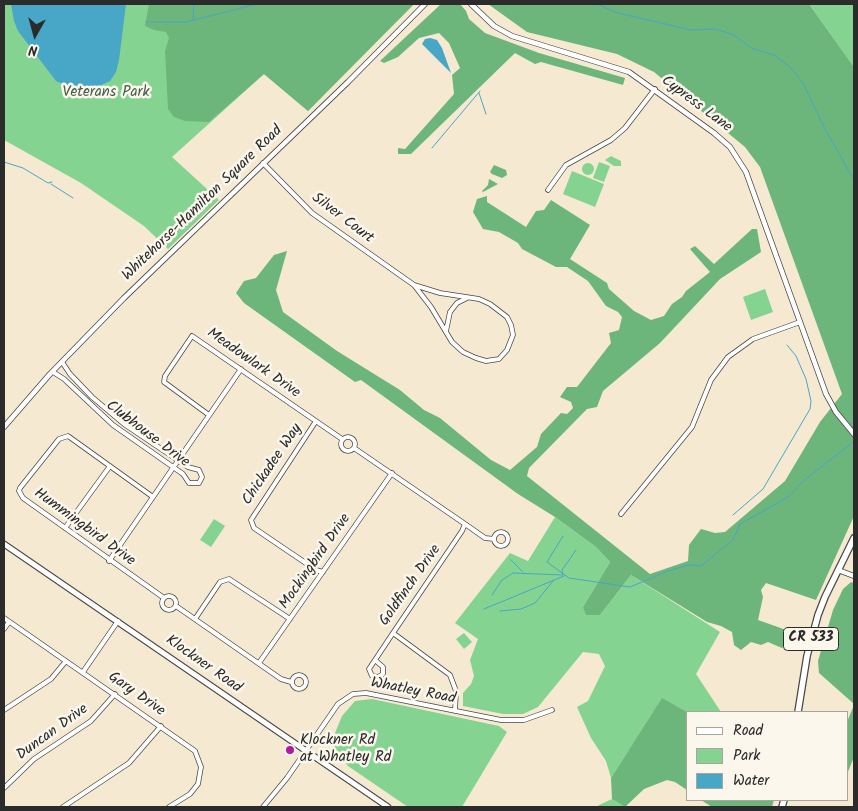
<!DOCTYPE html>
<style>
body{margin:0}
#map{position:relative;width:858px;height:811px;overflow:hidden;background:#f5e9d2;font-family:Kalam,sans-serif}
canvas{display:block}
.frame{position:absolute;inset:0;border:5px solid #2b2b2b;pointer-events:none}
.legend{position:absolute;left:686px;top:711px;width:162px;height:90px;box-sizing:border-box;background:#fbf7ec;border:1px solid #a8a59f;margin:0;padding:6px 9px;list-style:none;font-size:15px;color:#2b2b2b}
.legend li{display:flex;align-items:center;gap:10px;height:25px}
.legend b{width:25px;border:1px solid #a8a59f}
.north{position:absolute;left:10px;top:10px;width:50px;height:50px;-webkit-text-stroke:4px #fbf7ec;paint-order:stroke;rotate:187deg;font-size:14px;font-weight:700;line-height:20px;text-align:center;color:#2b2b2b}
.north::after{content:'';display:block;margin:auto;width:18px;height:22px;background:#2b2b2b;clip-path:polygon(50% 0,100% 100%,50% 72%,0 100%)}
</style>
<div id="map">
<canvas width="858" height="811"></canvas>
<div class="frame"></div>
<ul class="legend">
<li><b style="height:6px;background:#fff"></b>Road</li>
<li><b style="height:14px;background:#85d391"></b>Park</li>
<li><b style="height:14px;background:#48a6c7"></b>Water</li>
</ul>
<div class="north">N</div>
</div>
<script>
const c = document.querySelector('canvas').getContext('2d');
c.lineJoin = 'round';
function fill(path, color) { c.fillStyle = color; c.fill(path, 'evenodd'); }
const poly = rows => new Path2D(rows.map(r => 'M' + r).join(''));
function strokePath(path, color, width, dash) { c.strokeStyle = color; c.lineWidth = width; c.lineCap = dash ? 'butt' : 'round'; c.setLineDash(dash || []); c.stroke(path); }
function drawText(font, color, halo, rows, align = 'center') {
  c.font = font + ' Kalam,sans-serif'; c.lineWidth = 5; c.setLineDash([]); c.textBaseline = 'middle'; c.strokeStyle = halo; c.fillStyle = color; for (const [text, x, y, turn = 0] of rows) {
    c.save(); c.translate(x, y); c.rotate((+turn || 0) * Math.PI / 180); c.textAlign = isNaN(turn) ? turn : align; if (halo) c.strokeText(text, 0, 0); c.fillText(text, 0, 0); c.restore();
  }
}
const green = poly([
 [4,4,414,4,308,111,264,74,172,157,219,200,168,249,144,226,81,183,4,140],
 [809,4,854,4,854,67],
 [611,156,621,161,621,166,614,166,605,160],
 [599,162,610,166,604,182,593,178],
 '582 169a6 6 0 1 1 12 0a6 6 0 1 1-12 0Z',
 [572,171,604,184,595,207,563,194],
 [765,289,773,312,751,320,743,297],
 [555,517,596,547,610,562,583,607,600,615,631,575,720,632,696,674,721,712,687,712,662,699,611,778,606,761,591,738,577,707,588,701,605,666,599,654,583,652,538,707,523,714,503,714,463,706,463,693,471,684,474,676,470,660,478,639,455,623,510,553,528,561],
 [214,519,225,526,211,547,200,540],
 [464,633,472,642,464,649,456,639],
 [372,699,499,726,507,732,462,807,408,807,348,766,335,751,333,738,342,716,355,701],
 [612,799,625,807,597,807,599,805]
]);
const forest = poly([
 [149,4,414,4,308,111,264,74,209,122,185,121,174,117,168,109,165,51,169,38,166,32,154,30,145,26],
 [441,4,460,4,466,11,469,19,485,33,539,53,625,78,623,85,541,62,535,64,515,53,411,154,398,154,398,148,405,149,454,94,452,75,460,68,449,43,439,33,419,38,398,57,384,63,380,61],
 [488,4,809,4,854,67,854,516,816,600,766,583,761,590,763,597,758,620,792,632,791,642,782,648,768,642,761,645,751,642,741,650,734,645,732,632,721,626,707,622,631,575,600,615,586,615,583,607,610,562,596,547,555,517,518,494,361,380,355,382,244,303,236,293,244,281,256,278,274,255,287,251,276,290,283,312,337,351,400,390,424,410,440,418,491,460,510,470,537,447,541,434,561,413,567,414,573,408,571,402,560,397,567,387,577,387,611,343,609,333,619,330,622,317,618,312,606,306,588,281,567,267,556,267,522,249,518,243,499,232,483,229,473,212,477,199,487,196,487,202,526,227,536,211,544,210,551,200,590,225,570,259,607,283,609,289,634,311,651,320,664,316,672,304,682,297,686,291,710,272,690,249,695,246,714,264,752,229,757,229,761,252,720,279,660,343,603,391,597,407,587,409,529,468,527,476,650,574,688,561,689,545,701,529,715,533,725,532,785,481,820,422,842,394,760,167,745,147,654,72,617,54,527,32],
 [494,165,506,170,507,175,502,178,492,174,490,172],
 [489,179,498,184,483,192,482,191,488,185],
 [851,582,854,583,854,704,819,673,818,661,833,610,843,589],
 [662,698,687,712,687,790,675,782,667,780,644,789,625,807,612,799,611,778],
 [854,705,854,757,847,774,847,722],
 [701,800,774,800,772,807,712,807]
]);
const water = poly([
 [11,4,126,4,119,60,116,72,110,81,101,85,82,87,67,86,56,81,18,31,14,21],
 [430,38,437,40,442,48,451,73,422,44,425,39]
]);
const stream = poly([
 [597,4,618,13,691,30,716,29,734,35,751,48,774,55,791,68,803,83,825,129,854,180],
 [193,20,194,4],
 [146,22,186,22,257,4],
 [479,93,486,114],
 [432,148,480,91],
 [4,162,23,168,48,183,52,182],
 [51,184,73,198],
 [733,515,763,489,810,409,811,401,806,379,796,356,787,345],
 [563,536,547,562,569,578,630,587,668,571,688,565,701,566,733,540,740,524,788,497,803,481,852,443],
 [510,559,523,572],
 [492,595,502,580,513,573,563,575,562,570,576,550],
 [484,609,564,576],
 [500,611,521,609,535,603,554,580]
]);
const minor = poly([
 [263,163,312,213,414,285,431,307,452,342,463,352,476,358,486,361,499,359,507,350,513,335,511,325,507,317,490,304,479,299,440,293,414,285],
 [548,190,566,165,611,140,625,128,655,89],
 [446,331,450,312,457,303,467,298],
 [53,372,64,379,113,425,183,474,189,483,199,483,202,477,199,470,188,467,124,424,92,397,70,374,62,362],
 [209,415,164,382,165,376,192,336,342,439],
 [316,421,251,520,254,528,316,570,323,572],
 '341 444a7 7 0 1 1 14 0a7 7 0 1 1-14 0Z',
 [354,448,465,524,485,538,494,539],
 [153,497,68,436,59,439,20,488,19,491,23,498,164,598],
 [621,514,692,427,711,380,728,357,753,339,800,322],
 [65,528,110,466],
 '494 539a7 7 0 1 1 14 0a7 7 0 1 1-14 0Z',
 [109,561,241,369],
 '162 603a7 7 0 1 1 14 0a7 7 0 1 1-14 0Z',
 [176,606,281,679,291,682],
 [4,618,195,751,201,767,198,784,190,794,169,807],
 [195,619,220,582,229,579,290,619],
 [4,629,9,622],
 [393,633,450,675,456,691,455,711],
 [375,660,383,667,383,674,378,677,372,676,369,669,393,633,462,531,465,524],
 [259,663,392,473],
 [83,672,118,621],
 '292 682a7 7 0 1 1 14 0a7 7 0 1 1-14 0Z',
 [4,710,51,679,66,661],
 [4,788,34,759,91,721,115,694],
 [63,807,129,763,161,726],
 [263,807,287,778,338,704,353,694,366,693,501,720,524,720,552,710]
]);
const tertiary = poly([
 [471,4,494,26,512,36,629,72,714,133,730,147,746,172,826,394,836,412,854,434],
 [4,427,50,374,124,298,348,82,425,4],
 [838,570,854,576]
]);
const secondary = poly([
 [4,544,388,807]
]);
const primary = poly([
 [798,712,807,656,818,615,825,597,854,538],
 [782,807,784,800]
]);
const markers = [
 [290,750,5,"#b5179e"]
];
const shields = [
 [811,639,55]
];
const shieldNames = [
 ["CR 533",811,639]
];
const parkNames = [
 ["Veterans Park",106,93]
];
const streetNames = [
 ["Cypress Lane",696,105,37],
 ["Whitehorse-Hamilton Square Road",203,204,-44],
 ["Silver Court",342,219,37],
 ["Meadowlark Drive",253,364,35],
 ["Clubhouse Drive",147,435,37],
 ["Chickadee Way",273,465,-56],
 ["Hummingbird Drive",84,528,36],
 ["Mockingbird Drive",316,562,-55],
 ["Goldfinch Drive",411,586,-55],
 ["Klockner Road",203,665,35],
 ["Whatley Road",413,692,11],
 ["Gary Drive",136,695,35],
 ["Duncan Drive",53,733,-36]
];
const poiNames = [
 ["Klockner Rd",300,741],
 ["at Whatley Rd",300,758]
];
fill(green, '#85d391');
fill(forest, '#6cb57b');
fill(water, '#48a6c7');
strokePath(stream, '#48a6c7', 1);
strokePath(minor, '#494844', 5.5);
strokePath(tertiary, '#494844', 6);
strokePath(secondary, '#494844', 7);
strokePath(primary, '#494844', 8);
strokePath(minor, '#fff', 4);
strokePath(tertiary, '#fff', 4.5);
strokePath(secondary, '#fff', 5);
strokePath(primary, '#fff', 5.5);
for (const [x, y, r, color] of markers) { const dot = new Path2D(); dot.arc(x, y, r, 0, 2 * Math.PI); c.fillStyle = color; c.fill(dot); strokePath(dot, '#fbf7ec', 2); }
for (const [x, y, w] of shields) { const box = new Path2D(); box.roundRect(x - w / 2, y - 11.5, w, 23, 4); c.fillStyle = '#fbf7ec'; c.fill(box); strokePath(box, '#2b2b2b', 1); }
drawText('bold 14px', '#2b2b2b', null, shieldNames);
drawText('15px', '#465d4a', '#fbf7ec', parkNames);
drawText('15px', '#2b2b2b', '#fbf7ec', streetNames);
drawText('15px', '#2b2b2b', '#fbf7ec', poiNames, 'left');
</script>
